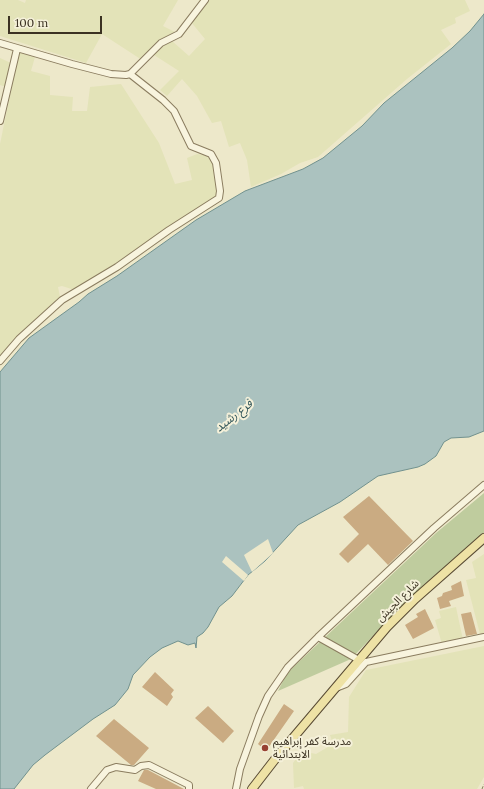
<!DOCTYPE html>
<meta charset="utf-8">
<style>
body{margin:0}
#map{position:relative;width:484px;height:789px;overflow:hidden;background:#ede8ca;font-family:Lora,serif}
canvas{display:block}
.scale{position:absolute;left:8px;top:16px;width:94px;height:18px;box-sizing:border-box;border:2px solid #3b3222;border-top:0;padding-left:5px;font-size:12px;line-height:14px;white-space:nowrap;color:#3b3222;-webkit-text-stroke:3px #f5f1da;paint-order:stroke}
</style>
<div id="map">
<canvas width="484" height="789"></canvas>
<div class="scale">100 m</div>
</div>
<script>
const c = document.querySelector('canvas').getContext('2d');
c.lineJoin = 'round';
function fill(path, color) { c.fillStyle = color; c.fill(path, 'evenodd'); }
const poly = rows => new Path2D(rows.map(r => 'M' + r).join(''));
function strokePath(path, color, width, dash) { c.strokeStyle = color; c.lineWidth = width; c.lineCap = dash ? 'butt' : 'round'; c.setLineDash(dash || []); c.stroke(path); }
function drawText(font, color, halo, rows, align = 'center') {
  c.font = font + ' Lora,"Noto Sans Arabic",serif'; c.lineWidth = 4; c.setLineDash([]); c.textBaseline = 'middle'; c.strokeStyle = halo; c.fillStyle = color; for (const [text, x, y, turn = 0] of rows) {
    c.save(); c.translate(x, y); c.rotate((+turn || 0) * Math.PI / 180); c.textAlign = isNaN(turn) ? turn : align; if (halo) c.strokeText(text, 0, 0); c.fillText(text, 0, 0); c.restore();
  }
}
const farmland = poly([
 [0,0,18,0,25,3,26,0,178,0,163,26,175,32,158,41,142,60,102,34,86,63,0,36],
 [208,0,465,0,470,11,455,18,456,23,441,30,451,44,407,79,318,157,300,163,281,174,251,187,247,160,240,143,229,147,221,121,212,123,197,96,182,79,167,96,160,90,179,71,154,55,159,47,172,41,189,56,205,39,191,22],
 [19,51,35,57,31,71,50,76,50,95,73,97,72,111,87,111,90,87,121,84,159,143,175,184,192,180,187,158,197,154,213,156,222,194,78,291,62,286,58,287,61,302,0,363,0,144],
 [0,58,11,63,6,87,0,85],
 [484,554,484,633,480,634,466,580,476,578,472,562],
 [456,607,463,640,442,644,435,620,441,618,439,611],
 [484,646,484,777,477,789,304,789,303,786,294,788,293,763,302,751,316,754,333,744,330,735,348,732,349,697,366,670]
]);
const green = poly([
 [484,493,484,534,394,614,351,659,278,691,287,673,436,533]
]);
const water = poly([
 [484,14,484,431,469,437,451,438,444,442,436,456,425,464,418,467,378,476,340,502,298,525,265,561,248,575,232,596,219,607,208,627,203,633,197,637,196,648,195,643,188,645,178,641,162,648,150,657,133,675,128,689,115,705,93,719,45,755,33,765,14,789,0,789,0,372,29,338,79,302,88,294,117,276,196,220,245,191,303,169,323,158,362,126,384,103,452,48,470,31,484,14]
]);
const pier = poly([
 [268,539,273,553,252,572,244,555],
 [226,556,248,575,244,581,222,562]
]);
const building = poly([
 [369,496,413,541,388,565,368,544,348,563,339,554,359,534,343,517],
 [461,581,464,596,449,601,451,606,440,609,437,598,442,596,443,593,452,590,451,586],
 [425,609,434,628,413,639,405,625,418,617,416,614],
 [471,612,477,634,466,636,461,614],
 [155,672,174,690,171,694,173,697,167,706,142,687],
 [284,704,294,711,266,751,258,744],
 [208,706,234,731,223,743,195,718],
 [114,719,149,748,134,765,131,765,96,736],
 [144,770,148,770,184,789,156,789,138,781]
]);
const path = poly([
 [482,789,484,784]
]);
const minor = poly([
 [0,43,72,64,111,74,126,75,130,74,161,43,179,34,205,0],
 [0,121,17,49],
 [0,361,19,339,62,300,117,267,169,230,219,198,220,191,216,163,211,154,191,146,174,111,163,100,130,74],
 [318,637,359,660],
 [336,688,346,684,366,662,484,637],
 [91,789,107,770,116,767,135,770,141,766,149,765,189,785,189,789],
 [236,789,240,769,259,716,268,696,288,667,318,637,434,528,484,485]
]);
const major = poly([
 [252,789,276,758,387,627,415,599,484,538]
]);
const markers = [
 [265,748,4,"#974031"]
];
const streetNames = [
 ["شارع الجيش",398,601,-45]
];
const poiNames = [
 ["مدرسة كفر إبراهيم",273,742],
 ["الابتدائية",273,755]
];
const waterNames = [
 ["فرع رشيد",234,416,-38]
];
fill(farmland, '#e3e3b8');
fill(green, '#bfcc9e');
fill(water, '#abc2bf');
strokePath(water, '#71918e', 1);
fill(pier, '#ede8ca');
fill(building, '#caab82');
strokePath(minor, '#8a7c5f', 8);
strokePath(major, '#584a33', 10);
strokePath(path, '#8a7c5f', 1, [3, 2]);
strokePath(minor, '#f8f4de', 6);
strokePath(major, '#eee2a5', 8);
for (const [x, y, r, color] of markers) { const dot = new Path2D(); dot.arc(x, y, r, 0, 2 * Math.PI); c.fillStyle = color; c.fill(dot); strokePath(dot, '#f5f1da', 1.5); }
drawText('11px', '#3b3222', '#f5f1da', streetNames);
drawText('11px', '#3b3222', '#f5f1da', poiNames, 'left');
drawText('italic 12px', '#32565a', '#f5f1da', waterNames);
</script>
